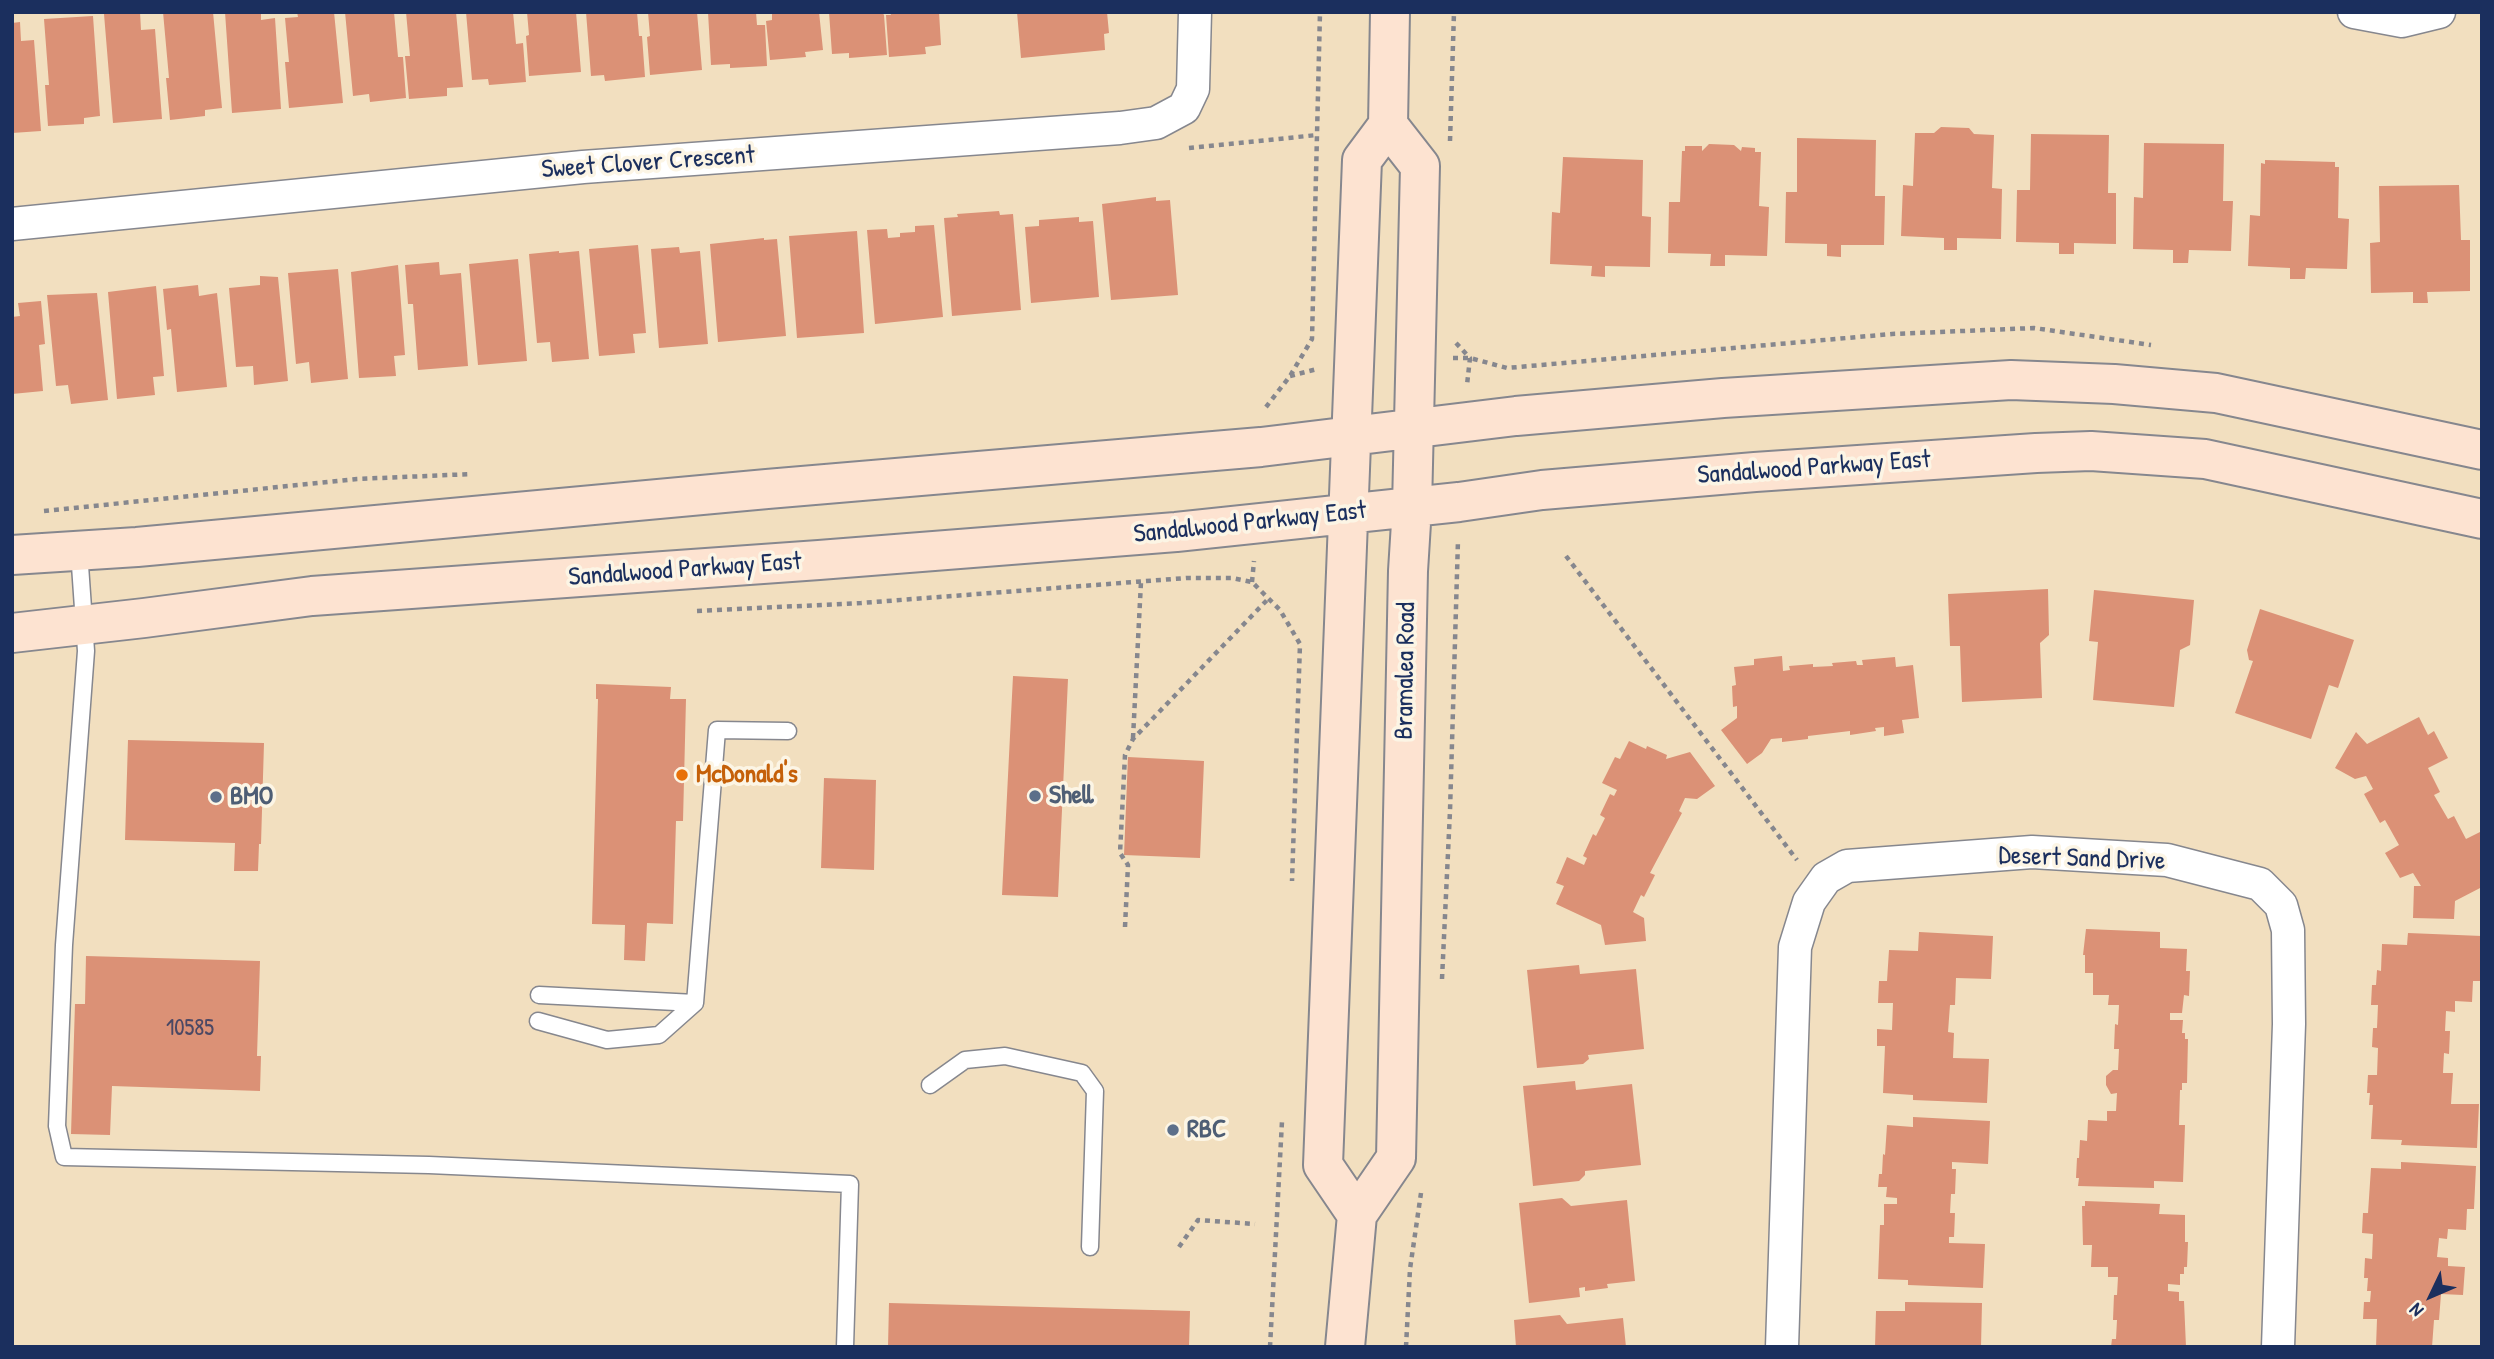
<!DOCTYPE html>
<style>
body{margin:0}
#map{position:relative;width:2494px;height:1359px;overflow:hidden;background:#f2dfbf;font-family:"Patrick Hand",sans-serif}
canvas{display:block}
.frame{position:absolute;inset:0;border:14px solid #1b2f5e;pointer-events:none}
.north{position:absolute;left:2396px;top:1261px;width:70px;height:70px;-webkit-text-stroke:5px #fcf5e5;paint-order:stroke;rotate:226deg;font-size:19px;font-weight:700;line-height:28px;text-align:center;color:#1b2f5e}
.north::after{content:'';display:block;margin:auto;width:24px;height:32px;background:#1b2f5e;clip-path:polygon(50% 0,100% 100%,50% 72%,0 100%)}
</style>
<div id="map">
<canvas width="2494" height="1359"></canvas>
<div class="frame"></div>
<div class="north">N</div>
</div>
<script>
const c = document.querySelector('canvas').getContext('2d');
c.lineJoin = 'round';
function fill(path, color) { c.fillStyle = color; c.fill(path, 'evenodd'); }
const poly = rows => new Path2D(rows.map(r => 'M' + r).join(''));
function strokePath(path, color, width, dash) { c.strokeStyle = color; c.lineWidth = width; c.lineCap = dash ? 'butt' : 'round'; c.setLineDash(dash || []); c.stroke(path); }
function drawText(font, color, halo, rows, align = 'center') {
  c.font = font + ' "Patrick Hand",sans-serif'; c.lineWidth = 7; c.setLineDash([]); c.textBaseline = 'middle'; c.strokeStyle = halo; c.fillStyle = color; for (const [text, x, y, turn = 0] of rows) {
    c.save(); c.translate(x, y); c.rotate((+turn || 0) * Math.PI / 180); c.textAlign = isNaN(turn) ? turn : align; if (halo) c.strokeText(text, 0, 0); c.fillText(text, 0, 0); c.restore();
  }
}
const building = poly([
 [124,12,140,12,141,30,155,29,162,119,113,123,104,14],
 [163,12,213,12,222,108,205,110,205,116,170,120,166,78,169,78],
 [225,12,261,12,261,20,275,18,281,109,232,113],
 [297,12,334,12,343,103,289,108,285,62,289,62,285,18,298,17],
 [345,12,394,12,398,57,403,57,406,98,370,102,369,94,353,96],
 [406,12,456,12,463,87,447,88,447,96,409,99,405,56,410,56],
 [466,12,513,12,516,44,523,43,526,82,489,85,488,79,472,80],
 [527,12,576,12,581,72,529,76,526,36,529,35],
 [586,12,637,12,639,36,642,36,645,77,605,81,604,75,591,76],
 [648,12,697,12,702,70,650,75,647,37,650,36],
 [708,12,756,12,757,25,765,25,767,66,730,68,730,64,711,65],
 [772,12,819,12,823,50,805,52,806,57,770,60,766,21,772,20],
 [829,12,882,12,884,15,887,55,849,58,849,53,832,54],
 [890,12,939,12,941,45,925,47,926,54,889,57,886,15,891,15],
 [1017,12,1107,12,1109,33,1104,34,1105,50,1021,58],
 [93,16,100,116,84,118,84,124,48,126,45,85,49,85,44,19],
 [20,22,21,41,34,40,41,131,12,133,12,23],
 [1941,127,1969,128,1974,134,1994,135,1992,188,2002,189,2001,239,1957,238,1957,250,1944,250,1944,238,1901,236,1903,185,1913,186,1915,133,1934,133],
 [2031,134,2109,135,2108,193,2116,193,2116,244,2074,243,2074,254,2059,254,2059,243,2016,242,2017,190,2030,190],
 [1797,138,1876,140,1875,196,1885,196,1884,245,1841,245,1841,257,1827,256,1827,244,1785,243,1786,192,1797,192],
 [2144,143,2224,144,2223,201,2233,201,2231,251,2189,250,2188,263,2173,263,2173,250,2133,249,2134,197,2143,198],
 [1709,144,1734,145,1741,151,1742,147,1755,148,1755,152,1761,152,1759,206,1769,207,1767,256,1725,255,1725,266,1710,266,1711,254,1668,253,1669,202,1680,202,1682,151,1685,151,1685,146,1702,146,1702,151],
 [1563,157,1643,160,1642,216,1651,217,1650,267,1605,266,1605,277,1591,276,1592,266,1550,264,1552,212,1560,213],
 [2265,160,2335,162,2335,167,2339,167,2338,218,2349,219,2347,269,2306,268,2305,279,2290,279,2290,268,2248,266,2250,215,2260,216,2261,163,2265,164],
 [2459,185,2461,240,2470,240,2470,291,2427,292,2428,303,2413,303,2413,292,2371,293,2370,243,2380,242,2379,186],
 [1156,197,1156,201,1170,200,1178,295,1111,300,1102,204],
 [999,211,1000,215,1013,214,1021,310,952,316,944,218,958,217,957,214],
 [1079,217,1079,222,1093,221,1099,297,1031,303,1025,227,1039,226,1039,220],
 [934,225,943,317,875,324,867,230,887,229,888,238,900,237,900,233,915,232,915,226],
 [857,231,864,333,797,338,789,236],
 [764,238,764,240,777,239,786,336,718,342,710,244],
 [638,245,646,333,633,334,635,353,599,356,589,249],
 [679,247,680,253,700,251,708,344,659,348,651,249],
 [559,251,559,253,579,251,589,359,552,362,550,342,537,343,529,254],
 [518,259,527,361,478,365,469,264],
 [439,262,440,275,461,273,468,366,418,370,413,304,408,304,405,265],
 [398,265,405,355,394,356,396,376,359,378,351,272],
 [338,269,348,379,311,383,309,362,296,364,288,273],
 [260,276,278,277,288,381,254,385,253,366,236,367,229,288,260,285],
 [198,285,199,296,217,293,227,387,177,392,171,329,167,330,163,289],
 [156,286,164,376,153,377,155,395,117,399,108,292],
 [97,293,108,400,71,404,68,385,56,386,47,295],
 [41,301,45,344,39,345,43,391,12,394,12,317,20,316,18,303],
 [2048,589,2049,635,2040,643,2042,698,1962,702,1960,646,1950,646,1948,594],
 [2094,590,2194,600,2190,645,2180,650,2174,707,2093,700,2098,642,2089,641],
 [2260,609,2354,640,2338,688,2329,685,2311,739,2235,713,2253,661,2249,660,2247,650],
 [1782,656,1783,671,1790,670,1789,666,1813,664,1813,667,1833,666,1832,663,1856,661,1857,665,1863,665,1862,660,1895,657,1896,667,1913,665,1919,718,1902,720,1904,733,1884,736,1884,727,1875,728,1876,731,1850,735,1850,731,1808,736,1808,739,1782,742,1782,738,1771,739,1762,753,1747,764,1721,730,1737,718,1737,706,1733,707,1732,686,1736,685,1734,667,1754,665,1754,659],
 [1013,676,1068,679,1058,897,1002,895],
 [596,684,671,687,670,699,686,699,683,821,676,821,673,924,647,923,645,961,624,960,625,925,592,924,598,699,596,699],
 [2419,717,2428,735,2434,731,2448,758,2428,768,2440,792,2434,795,2448,819,2454,816,2466,839,2482,831,2482,887,2455,901,2454,919,2413,918,2414,886,2421,886,2413,873,2400,878,2385,853,2399,845,2385,820,2380,823,2364,794,2373,789,2366,776,2355,779,2335,768,2356,732,2367,744],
 [128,740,264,743,261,844,259,844,258,871,234,871,235,843,125,840],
 [1629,741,1646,749,1647,746,1667,755,1666,759,1690,752,1715,786,1697,799,1685,798,1679,811,1682,813,1650,873,1655,875,1644,897,1641,895,1633,912,1644,918,1646,941,1605,945,1601,925,1556,904,1564,886,1556,883,1567,857,1584,865,1587,858,1583,856,1593,834,1596,836,1605,818,1600,815,1610,794,1614,796,1617,790,1602,783,1615,757,1620,759],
 [1128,757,1204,761,1200,858,1124,855],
 [824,778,876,780,874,870,821,868],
 [2086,929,2160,932,2160,948,2187,949,2186,971,2190,971,2189,996,2184,995,2182,1013,2170,1013,2170,1020,2183,1020,2182,1033,2185,1033,2185,1039,2188,1039,2187,1083,2182,1083,2182,1090,2180,1090,2179,1125,2185,1125,2183,1182,2154,1181,2154,1188,2078,1186,2079,1178,2076,1178,2077,1158,2079,1158,2080,1140,2087,1141,2088,1120,2107,1121,2107,1111,2116,1111,2117,1093,2111,1094,2106,1085,2106,1076,2113,1070,2118,1070,2119,1049,2114,1049,2115,1024,2118,1025,2119,1005,2108,1005,2109,995,2093,995,2093,973,2085,973,2085,955,2083,955],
 [1919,932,1993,936,1991,979,1956,978,1955,1005,1950,1005,1948,1032,1954,1033,1953,1058,1989,1059,1987,1103,1913,1100,1913,1095,1883,1093,1885,1046,1877,1046,1877,1029,1892,1030,1893,1003,1878,1003,1879,981,1887,981,1889,950,1918,951],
 [2408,933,2482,936,2482,981,2473,981,2472,1002,2455,1001,2455,1012,2446,1011,2445,1031,2450,1031,2449,1054,2444,1053,2443,1073,2453,1073,2451,1104,2479,1104,2477,1148,2401,1145,2402,1140,2371,1139,2373,1105,2369,1105,2370,1093,2367,1093,2368,1075,2377,1075,2378,1048,2372,1047,2373,1028,2377,1028,2378,1005,2371,1005,2372,985,2376,985,2377,970,2381,971,2382,944,2407,945],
 [86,956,260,961,257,1056,261,1056,260,1091,112,1086,110,1135,71,1134,75,1004,85,1004],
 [1579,965,1580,974,1636,969,1644,1049,1588,1055,1589,1059,1583,1064,1537,1068,1527,970],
 [1575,1081,1576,1090,1632,1084,1641,1165,1585,1171,1585,1175,1579,1181,1533,1186,1523,1086],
 [1913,1117,1990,1121,1988,1164,1952,1162,1952,1169,1956,1169,1955,1194,1951,1194,1950,1213,1955,1213,1954,1237,1949,1237,1949,1243,1985,1244,1983,1288,1908,1285,1908,1280,1878,1279,1880,1225,1884,1225,1884,1204,1897,1204,1897,1198,1886,1197,1887,1187,1878,1187,1879,1174,1882,1174,1883,1154,1885,1155,1887,1125,1913,1127],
 [2401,1162,2476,1166,2474,1209,2467,1209,2466,1230,2448,1229,2447,1239,2439,1238,2437,1257,2448,1258,2448,1266,2465,1267,2463,1295,2441,1294,2439,1320,2434,1320,2432,1347,2376,1347,2377,1319,2363,1319,2364,1302,2370,1302,2371,1291,2367,1291,2368,1278,2364,1278,2365,1258,2372,1259,2373,1234,2362,1233,2363,1213,2368,1213,2371,1168,2401,1169],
 [1562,1198,1571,1206,1627,1200,1635,1281,1607,1284,1608,1288,1585,1291,1585,1287,1579,1288,1580,1297,1529,1303,1519,1203],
 [2085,1201,2160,1204,2159,1214,2185,1215,2185,1242,2188,1242,2187,1267,2184,1267,2184,1274,2180,1274,2180,1285,2168,1284,2168,1291,2179,1292,2179,1301,2184,1301,2186,1347,2111,1347,2112,1339,2116,1339,2117,1320,2113,1320,2114,1295,2117,1295,2118,1277,2108,1277,2108,1267,2091,1267,2092,1245,2083,1245,2082,1206,2085,1206],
 [1905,1302,1982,1303,1981,1347,1875,1347,1876,1311,1905,1311],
 [889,1303,1190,1311,1189,1347,888,1347],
 [1560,1315,1567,1324,1623,1318,1626,1347,1516,1347,1514,1320]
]);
const path = poly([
 [1450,141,1454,12],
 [1189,148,1317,135],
 [1456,343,1470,358,1467,385],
 [1453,358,1470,358,1507,368,1892,334,2034,328,2151,345],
 [1290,376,1317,369],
 [1266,407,1290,376,1312,339,1320,12],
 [44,511,357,479,472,474],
 [1566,556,1797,860],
 [1252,582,1254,561],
 [697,611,861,603,1186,578,1232,578,1252,582,1280,610,1300,644,1292,881],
 [1133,738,1141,582],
 [1125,927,1128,865,1120,853,1125,755,1133,739,1269,598],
 [1442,979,1450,811,1458,540],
 [1179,1247,1198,1220,1255,1224],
 [1270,1347,1282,1121],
 [1406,1347,1410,1269,1421,1193]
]);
const service = poly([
 [79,551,86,651,64,945,57,1126,64,1157,429,1165,850,1184,845,1347],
 [539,995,695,1003],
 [538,1021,607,1040,659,1035,695,1003,717,730,788,731],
 [930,1085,965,1060,1005,1056,1082,1073,1095,1091,1090,1247]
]);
const minor = poly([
 [2354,12,2402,21,2439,12],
 [12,224,583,167,1120,128,1156,123,1184,108,1193,89,1195,12],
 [1782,1347,1795,947,1809,902,1826,878,1847,866,2032,852,2167,860,2260,884,2281,905,2288,930,2289,1024,2278,1347]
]);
const secondary = poly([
 [12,555,137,547,767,489,1261,447,1516,416,1723,398,2011,380,2114,384,2216,393,2482,450],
 [12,633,144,618,312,596,819,560,1176,532,1459,502,1542,490,1755,472,2036,453,2091,451,2205,459,2482,519],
 [1357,1215,1323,1165,1362,160,1388,125,1390,12],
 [1345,1347,1357,1215,1396,1158,1408,571,1412,507,1420,166,1388,125]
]);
const markers = [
 [682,775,7,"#e8710a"],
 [1035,796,7,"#5c6f8a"],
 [216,797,7,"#5c6f8a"],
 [1173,1130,7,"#5c6f8a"]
];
const numberNames = [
 ["10585",190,1029]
];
const streetNames = [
 ["Sweet Clover Crescent",648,163,-4],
 ["Sandalwood Parkway East",1814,468,-4],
 ["Sandalwood Parkway East",1250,523,-6],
 ["Sandalwood Parkway East",685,570,-4],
 ["Bramalea Road",1406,671,-89],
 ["Desert Sand Drive",2082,859,2]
];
const foodNames = [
 ["McDonald's",696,775]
];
const serviceNames = [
 ["Shell",1049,796],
 ["BMO",230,797],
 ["RBC",1187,1130]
];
fill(building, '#db9176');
strokePath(service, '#86878e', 19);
strokePath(minor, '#86878e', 35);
strokePath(secondary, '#86878e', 42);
strokePath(path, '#86878e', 4.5, [5, 5]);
strokePath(service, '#fff', 16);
strokePath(minor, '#fff', 32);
strokePath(secondary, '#fde3d1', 38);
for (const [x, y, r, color] of markers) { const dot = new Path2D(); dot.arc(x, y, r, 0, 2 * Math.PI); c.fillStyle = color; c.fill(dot); strokePath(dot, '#fcf5e5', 2.5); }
drawText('23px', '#4b4864', null, numberNames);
drawText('26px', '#1b2f5e', '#fcf5e5', streetNames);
drawText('bold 26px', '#c56008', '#fcf5e5', foodNames, 'left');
drawText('bold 26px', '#4e5e75', '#fcf5e5', serviceNames, 'left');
</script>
